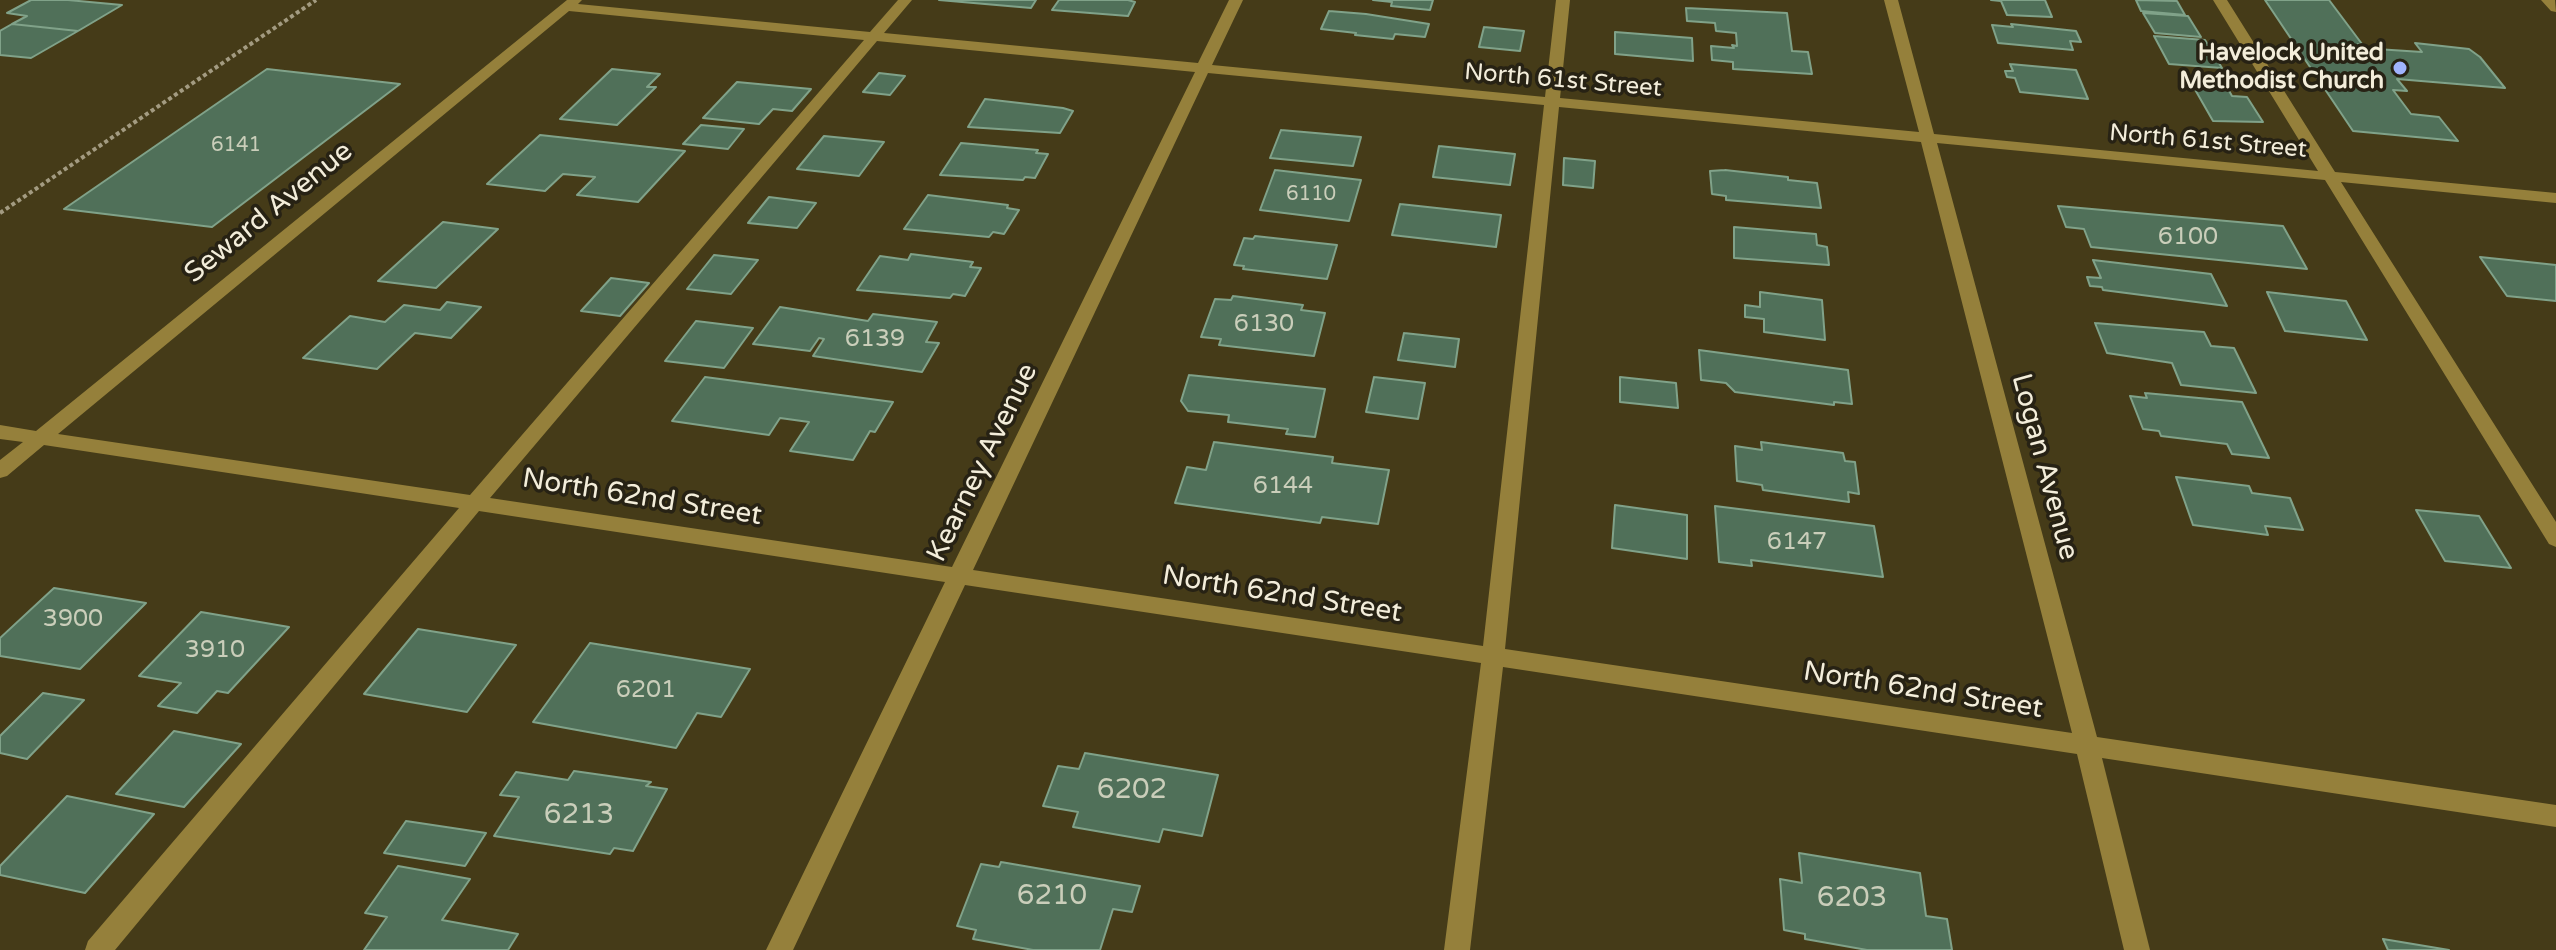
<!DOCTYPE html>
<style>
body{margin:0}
canvas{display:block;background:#453b18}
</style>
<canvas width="2556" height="950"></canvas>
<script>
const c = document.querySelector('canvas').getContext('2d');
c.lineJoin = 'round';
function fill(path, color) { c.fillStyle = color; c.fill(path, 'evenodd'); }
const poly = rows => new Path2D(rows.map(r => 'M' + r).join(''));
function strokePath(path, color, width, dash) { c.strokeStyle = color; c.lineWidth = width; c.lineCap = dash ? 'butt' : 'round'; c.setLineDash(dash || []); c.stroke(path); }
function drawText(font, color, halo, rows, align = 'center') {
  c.font = font + ' "Varela Round",sans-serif'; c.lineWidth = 7; c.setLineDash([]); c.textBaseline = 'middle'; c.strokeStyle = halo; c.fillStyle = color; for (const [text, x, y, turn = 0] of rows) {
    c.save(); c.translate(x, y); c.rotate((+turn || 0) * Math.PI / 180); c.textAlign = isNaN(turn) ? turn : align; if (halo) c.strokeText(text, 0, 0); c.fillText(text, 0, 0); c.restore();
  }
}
const building = poly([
 [31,0,68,0,122,5,78,31,12,24,27,16,7,13,31,0],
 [939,0,1036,0,1031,8,939,0],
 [1059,0,1128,0,1135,2,1128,16,1052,10,1059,0],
 [1373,0,1433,0,1430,10,1391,6,1392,2,1373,0],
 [1991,0,2045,0,2052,17,2007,15,2001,1,1991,0],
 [2136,0,2177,1,2185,15,2141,11,2136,0],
 [2265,0,2329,0,2362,44,2358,44,2361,48,2422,52,2415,43,2469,49,2480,57,2505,88,2397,79,2407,91,2393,90,2411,114,2439,117,2458,141,2353,131,2265,0],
 [1686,8,1787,13,1792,51,1808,52,1812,74,1733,69,1733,62,1712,60,1711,46,1734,48,1732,45,1737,46,1736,33,1716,31,1715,23,1687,21,1686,8],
 [1329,11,1366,14,1429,24,1425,37,1395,34,1393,39,1355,35,1356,33,1321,29,1329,11],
 [2143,13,2188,16,2201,37,2155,33,2143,13],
 [12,24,78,31,31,58,0,55,0,31,12,24],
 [2011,24,2076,31,2081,42,2070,41,2073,50,1998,43,1992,25,2013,27,2011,24],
 [1484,27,1524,31,1520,51,1479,47,1484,27],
 [1615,32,1692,38,1693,61,1615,54,1615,32],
 [2154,36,2205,40,2222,68,2169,64,2154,36],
 [2010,64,2076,70,2088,99,2020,92,2015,78,2007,77,2005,71,2013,71,2010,64],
 [267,69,400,84,212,227,64,209,267,69],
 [612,69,660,74,647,87,656,87,617,125,560,119,612,69],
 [879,73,905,76,890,95,863,92,879,73],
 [2189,79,2224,82,2232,96,2247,97,2263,122,2213,121,2189,79],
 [737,82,811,89,792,111,773,109,759,124,703,118,737,82],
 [985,99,1063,108,1073,111,1060,133,968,127,985,99],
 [701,125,744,129,728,149,683,144,701,125],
 [1281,130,1361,137,1353,166,1270,158,1281,130],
 [540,135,685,151,638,202,577,195,595,177,563,174,545,191,487,184,540,135],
 [824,136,884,142,859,176,797,169,824,136],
 [961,143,1038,150,1036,153,1048,154,1035,178,1025,177,1023,180,940,175,961,143],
 [1439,146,1515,154,1510,185,1433,177,1439,146],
 [1564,158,1595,161,1593,188,1563,185,1564,158],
 [1275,170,1361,180,1349,221,1260,210,1275,170],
 [1725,170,1788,177,1788,180,1817,183,1821,208,1726,200,1726,196,1712,194,1710,171,1725,170],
 [928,195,1008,205,1007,208,1019,210,1004,234,993,232,989,237,904,229,928,195],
 [769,197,816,203,797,228,748,223,769,197],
 [1400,204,1501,215,1496,247,1392,235,1400,204],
 [2058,206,2283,226,2307,269,2091,247,2084,229,2066,227,2058,206],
 [443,222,498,229,436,288,378,281,443,222],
 [1734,227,1816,234,1817,245,1827,247,1829,265,1734,258,1734,227],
 [1255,236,1337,245,1327,279,1243,269,1244,266,1234,265,1244,238,1253,239,1255,236],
 [911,254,973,262,970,267,981,268,965,296,953,294,950,298,857,290,880,256,908,260,911,254],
 [714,255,758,260,731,294,687,289,714,255],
 [2480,257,2556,265,2556,301,2507,296,2480,257],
 [2093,260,2211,274,2227,306,2103,290,2102,287,2090,286,2087,277,2101,278,2093,260],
 [611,278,649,283,620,316,581,311,611,278],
 [1760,292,1822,300,1825,340,1764,332,1764,319,1745,317,1745,305,1760,307,1760,292],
 [2267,292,2346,301,2367,340,2285,331,2267,292],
 [1233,296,1303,305,1301,310,1325,313,1314,356,1219,345,1221,339,1201,337,1215,299,1231,300,1233,296],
 [447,302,481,307,451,338,415,333,377,369,303,358,350,316,385,322,404,305,440,310,447,302],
 [780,307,868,321,873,314,937,322,926,342,939,343,922,372,813,356,824,339,819,338,810,351,753,344,780,307],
 [696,321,753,328,724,368,665,361,696,321],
 [2095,323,2204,332,2211,346,2234,348,2256,393,2181,385,2172,363,2107,353,2095,323],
 [1404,333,1459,339,1455,367,1398,360,1404,333],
 [1699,350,1848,370,1852,404,1834,402,1834,405,1735,392,1726,383,1701,380,1699,350],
 [1189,375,1325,389,1315,437,1286,434,1288,429,1228,422,1229,415,1188,411,1181,401,1189,375],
 [705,377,893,402,875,432,870,431,853,460,790,451,809,422,780,418,769,435,672,421,705,377],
 [1374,377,1425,383,1418,419,1366,412,1374,377],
 [1620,377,1676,383,1678,408,1620,402,1620,377],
 [2145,393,2242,402,2269,458,2232,454,2227,444,2161,436,2159,431,2143,429,2130,396,2147,398,2145,393],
 [1214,442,1333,457,1332,463,1389,470,1378,524,1322,517,1320,523,1175,503,1187,467,1206,470,1214,442],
 [1761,442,1843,453,1845,461,1855,462,1859,494,1848,492,1849,502,1763,490,1762,485,1737,481,1735,446,1762,450,1761,442],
 [2176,477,2249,486,2252,493,2290,498,2303,530,2265,526,2268,535,2193,525,2176,477],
 [1615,505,1687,515,1687,559,1612,548,1615,505],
 [1715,506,1874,526,1883,577,1751,560,1752,566,1719,562,1715,506],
 [2416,510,2479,516,2511,568,2445,561,2416,510],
 [54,588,146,603,80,669,0,656,0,638,54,588],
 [201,612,289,627,228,693,217,691,197,713,158,706,181,683,139,676,201,612],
 [418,629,516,645,467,712,364,694,418,629],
 [590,643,750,669,721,717,697,713,676,748,533,722,590,643],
 [43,693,84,700,27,759,0,753,0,736,43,693],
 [174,731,241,744,184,807,116,794,174,731],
 [1085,753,1218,775,1202,836,1163,829,1159,842,1073,827,1078,812,1043,806,1058,766,1079,769,1085,753],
 [574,771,651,782,646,786,667,789,633,851,614,848,610,854,494,836,519,797,500,795,516,772,568,780,574,771],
 [67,796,154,814,85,893,0,875,0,866,67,796],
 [406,821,486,833,465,866,384,853,406,821],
 [1799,853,1920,873,1926,916,1947,919,1952,950,1867,950,1805,939,1805,934,1784,930,1780,879,1802,883,1799,853],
 [1001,862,1140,886,1132,912,1113,909,1100,950,1033,950,973,939,976,930,957,926,981,864,999,867,1001,862],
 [398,866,470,879,442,920,518,934,508,950,364,950,387,917,365,913,398,866],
 [2383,939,2449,950,2388,950,2383,939]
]);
const path = poly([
 [0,213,316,0]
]);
const minor = poly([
 [567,0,582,0,578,4,870,32,898,0,912,0,884,33,1198,63,1229,0,1243,0,1212,65,1545,97,1556,0,1570,0,1560,98,1919,132,1884,0,1898,0,1934,134,2318,171,2213,0,2227,0,2335,172,2556,193,2556,203,2341,182,2556,522,2556,547,2549,544,2325,180,1937,143,2097,737,2556,805,2556,827,2102,758,2150,950,2124,950,2077,754,1503,667,1470,950,1444,950,1481,663,965,585,793,950,766,950,945,582,479,511,115,950,85,950,88,941,459,508,44,445,7,476,0,478,0,460,23,442,0,439,0,425,36,431,567,0],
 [569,11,864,40,470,495,58,434,569,11],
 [877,41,1195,72,952,567,490,498,877,41],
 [1208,73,1544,105,1483,646,973,570,1208,73],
 [1559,107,1921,142,2072,733,1505,649,1559,107],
 [2541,0,2555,0,2556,12,2551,11,2541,0]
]);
const markers = [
 [2400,68,8,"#a0b3fd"]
];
const farNumbernames = [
 ["6141",236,146],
 ["6110",1311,195]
];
const farPoinames = [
 ["Havelock United",2384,54],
 ["Methodist Church",2384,82]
];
const farStreetnames = [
 ["North 61st Street",1563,81,5],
 ["North 61st Street",2208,142,5]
];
const numberNames = [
 ["6100",2188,238],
 ["6130",1264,325],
 ["6139",875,340],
 ["6144",1283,487],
 ["6147",1797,543],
 ["3900",73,620],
 ["3910",215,651],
 ["6201",646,691]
];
const streetNames = [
 ["Seward Avenue",269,213,-39],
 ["Kearney Avenue",983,463,-64],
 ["Logan Avenue",2044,467,75],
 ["North 62nd Street",642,498,9],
 ["North 62nd Street",1282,595,9],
 ["North 62nd Street",1923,691,9]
];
const nearNumbernames = [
 ["6202",1132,791],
 ["6213",579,816],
 ["6210",1052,897],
 ["6203",1852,899]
];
fill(building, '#507059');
strokePath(building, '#80a289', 2);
strokePath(path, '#a39b81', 4, [4, 3]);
fill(minor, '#95803b');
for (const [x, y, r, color] of markers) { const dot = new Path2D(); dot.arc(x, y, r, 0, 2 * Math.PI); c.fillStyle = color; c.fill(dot); strokePath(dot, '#272214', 3); }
drawText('20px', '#caceba', null, farNumbernames);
drawText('bold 24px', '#f3edda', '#272214', farPoinames, 'right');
drawText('24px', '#f3edda', '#272214', farStreetnames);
drawText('24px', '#caceba', null, numberNames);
drawText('28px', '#f3edda', '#272214', streetNames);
drawText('28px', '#caceba', null, nearNumbernames);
</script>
